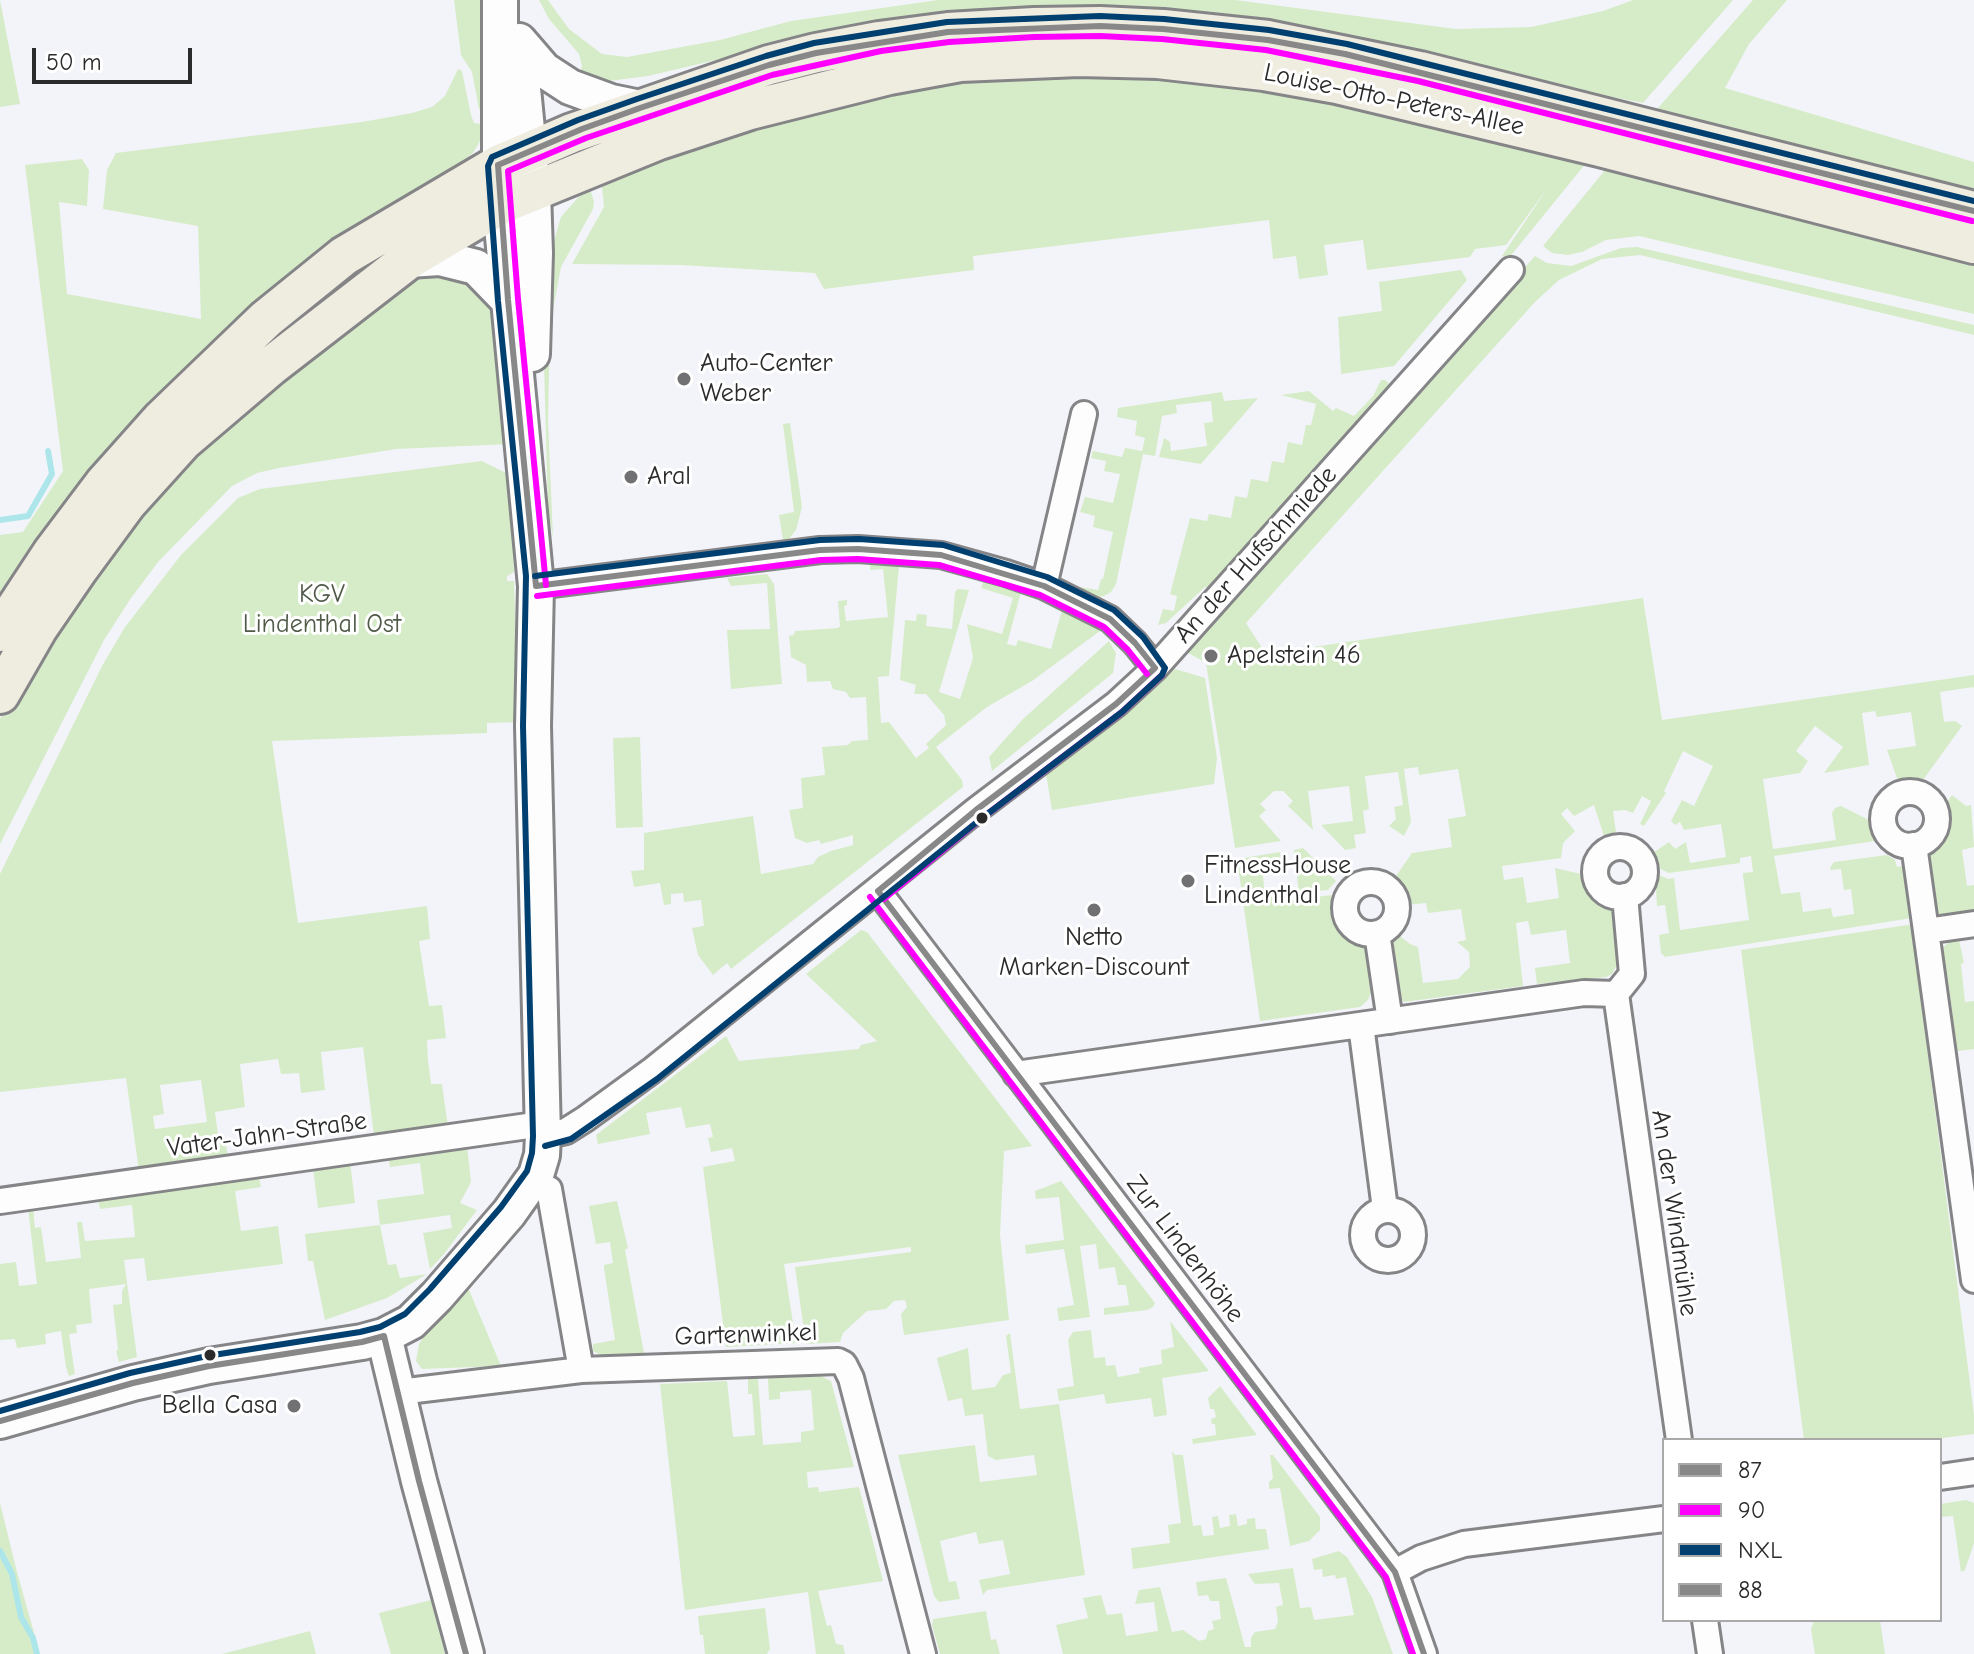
<!DOCTYPE html>
<meta charset="utf-8">
<style>
body{margin:0}
#map{position:relative;width:1974px;height:1654px;overflow:hidden;background:#f3f4f9;font-family:"Comic Neue",sans-serif}
canvas{display:block}
.legend{position:absolute;left:1662px;top:1438px;width:280px;height:184px;box-sizing:border-box;background:#fff;border:2px solid #aaa;margin:0;padding:10px 14px;list-style:none;font-size:24px;color:#2b2b2b}
.legend li{display:flex;align-items:center;gap:16px;height:40px}
.legend b{width:40px;border:2px solid #aaa}
.scale{position:absolute;left:32px;top:48px;width:160px;height:36px;box-sizing:border-box;border:4px solid #2b2b2b;border-top:0;padding-left:10px;font-size:24px;line-height:28px;white-space:nowrap;color:#2b2b2b;-webkit-text-stroke:6px #fff;paint-order:stroke}
</style>
<div id="map">
<canvas width="1974" height="1654"></canvas>
<ul class="legend">
<li><b style="height:10px;background:#888"></b>87</li>
<li><b style="height:10px;background:#f0f"></b>90</li>
<li><b style="height:10px;background:#004071"></b>NXL</li>
<li><b style="height:10px;background:#888"></b>88</li>
</ul>
<div class="scale">50 m</div>
</div>
<script>
const c = document.querySelector('canvas').getContext('2d');
c.lineJoin = 'round';
function fill(path, color) { c.fillStyle = color; c.fill(path, 'evenodd'); }
const poly = rows => new Path2D(rows.map(r => 'M' + r).join(''));
function strokePath(path, color, width, dash) { c.strokeStyle = color; c.lineWidth = width; c.lineCap = dash ? 'butt' : 'round'; c.setLineDash(dash || []); c.stroke(path); }
function drawText(font, color, halo, rows, align = 'center') {
  c.font = font + ' "Comic Neue",sans-serif'; c.lineWidth = 6; c.setLineDash([]); c.textBaseline = 'middle'; c.strokeStyle = halo; c.fillStyle = color; for (const [text, x, y, turn = 0] of rows) {
    c.save(); c.translate(x, y); c.rotate((+turn || 0) * Math.PI / 180); c.textAlign = isNaN(turn) ? turn : align; if (halo) c.strokeText(text, 0, 0); c.fillText(text, 0, 0); c.restore();
  }
}
const green = poly([
 [0,0,20,104,0,107],
 [454,0,488,0,484,110,479,109,472,72,461,55],
 [539,0,548,0,569,29,602,54,627,57,720,40,791,21,938,0,1235,0,1456,29,1531,27,1603,11,1633,0,1733,0,1643,103,1612,97,1609,104,767,48,648,76,593,83,579,79,582,66,579,54,549,19],
 [1753,0,1787,0,1749,44,1725,88,1974,162,1974,196,1684,122,1685,117,1662,112,1658,108],
 [458,69,462,71,471,115,474,123,481,124,480,141,473,153,443,177,390,207,0,605,0,535,23,532,63,471,25,165,82,159,89,170,87,206,59,202,67,294,201,319,198,226,103,209,107,170,116,153,362,122,412,113,432,107,445,96],
 [954,74,1223,76,1587,162,1508,259,1502,256,1549,186,1506,245,1475,249,1470,257,1367,270,1363,240,1324,245,1328,275,1299,279,1296,256,1273,259,1269,220,973,256,974,270,824,289,815,273,680,265,572,264,604,207,601,178,646,158],
 [1605,170,1637,179,1638,170,1974,256,1974,314,1639,236,1606,240,1582,252,1568,255,1552,253,1543,246],
 [589,185,594,202,593,209,561,267,550,326,548,420,553,537,548,511,544,364,550,254,561,217],
 [1637,247,1974,325,1974,335,1640,255,1602,259,1559,280,1535,302,1246,623,1266,654,1643,598,1662,720,1974,675,1974,689,1973,687,1940,692,1944,722,1955,721,1962,726,1923,780,1908,778,1898,781,1887,750,1916,746,1911,712,1877,717,1875,711,1862,713,1869,765,1824,773,1843,747,1815,726,1796,751,1808,761,1800,773,1763,779,1773,849,1836,840,1832,813,1835,808,1841,806,1875,823,1882,840,1774,856,1781,894,1800,892,1803,912,1831,908,1833,917,1854,914,1851,889,1844,890,1841,869,1830,870,1831,866,1834,862,1887,855,1895,860,1897,867,1904,866,1912,918,1665,957,1661,953,1659,935,1669,933,1665,905,1657,906,1655,873,1668,879,1674,878,1680,930,1749,920,1743,876,1743,873,1753,872,1751,856,1740,858,1740,863,1669,873,1656,867,1653,853,1669,842,1675,849,1686,842,1690,863,1726,857,1721,824,1684,830,1680,822,1675,825,1671,821,1682,800,1694,806,1713,766,1683,751,1664,791,1666,793,1644,826,1640,824,1651,801,1642,796,1633,813,1625,810,1613,811,1616,832,1604,836,1594,805,1574,816,1567,808,1561,814,1575,831,1563,843,1561,858,1502,866,1504,880,1523,877,1527,903,1559,898,1555,868,1585,875,1591,892,1612,911,1618,928,1619,961,1612,974,1606,977,1537,984,1535,968,1570,963,1566,930,1531,935,1528,921,1516,923,1523,986,1404,1002,1396,993,1390,954,1396,933,1410,944,1418,947,1423,983,1458,979,1470,967,1469,952,1457,942,1466,940,1461,909,1428,913,1426,903,1407,905,1405,891,1396,876,1412,853,1452,847,1448,819,1466,816,1458,769,1419,775,1418,767,1404,769,1411,822,1404,836,1389,826,1396,819,1394,807,1403,805,1398,772,1365,776,1369,809,1363,811,1366,833,1354,835,1356,848,1345,850,1321,825,1353,821,1349,786,1308,791,1313,830,1288,806,1293,801,1283,791,1274,791,1260,804,1266,810,1259,816,1281,841,1235,848,1206,663,1183,650,1535,256,1547,263,1571,266,1621,248],
 [455,267,494,299,511,444,396,449,279,468,257,473,232,486,159,561,131,598,104,640,0,844,0,719,29,665,173,469,414,275],
 [1461,270,1467,280,1394,366,1341,374,1338,317,1382,311,1379,282],
 [1381,380,1385,380,1393,387,1213,590,1205,587,1166,623,1158,625,1163,609,1174,611,1177,596,1170,594,1190,518,1207,521,1209,514,1231,518,1235,496,1247,498,1251,479,1268,482,1272,461,1284,463,1288,442,1302,445,1306,425,1311,425,1316,404,1281,395,1309,391,1333,411,1336,408,1354,416,1373,396],
 [1222,392,1224,401,1258,398,1201,464,1159,457,1164,438,1170,442,1171,451,1207,446,1204,423,1213,422,1211,401,1176,405,1177,413,1162,416,1155,456,1143,454,1116,584,1111,592,1104,596,1096,598,1086,592,1080,587,1098,590,1101,579,1103,579,1113,532,1093,527,1095,516,1080,512,1085,497,1113,503,1120,474,1104,471,1106,461,1091,458,1093,451,1122,457,1125,448,1142,451,1145,438,1135,435,1137,421,1117,417,1118,408],
 [790,423,802,507,796,530,789,539,783,540,779,515,794,512,783,424],
 [482,461,510,475,514,572,507,576,507,581,514,581,519,722,487,723,487,733,272,741,298,923,427,906,430,939,419,941,429,1006,442,1005,446,1038,427,1040,428,1060,431,1084,442,1084,448,1127,374,1136,363,1047,321,1052,325,1090,301,1093,299,1073,281,1074,278,1059,240,1064,245,1107,215,1112,219,1143,226,1143,228,1160,139,1171,126,1078,0,1092,0,874,102,666,125,627,181,555,238,498,260,489],
 [201,1080,207,1122,155,1129,153,1116,164,1114,160,1085],
 [870,564,899,566,889,676,878,677,881,723,889,722,916,758,929,748,926,744,946,725,944,715,926,694,914,694,916,685,900,680,905,620,916,621,917,614,927,615,926,626,952,629,955,592,958,589,969,590,939,692,960,699,973,658,967,624,1002,634,1013,598,981,588,984,580,1021,592,1007,644,1016,646,1018,640,1051,649,1062,610,1100,631,1032,681,987,707,936,747,962,780,963,787,731,969,727,963,713,975,698,955,692,928,704,926,701,900,684,902,683,893,671,894,671,904,664,905,660,883,634,887,631,871,644,870,644,833,753,816,761,874,813,864,818,857,831,851,853,845,853,835,821,844,819,840,807,843,795,838,789,810,803,808,801,778,825,775,822,747,848,745,852,741,868,740,866,697,850,698,846,692,833,689,830,681,807,682,806,665,791,657,789,636,794,635,795,631,838,628,840,626,838,601,847,600,847,605,844,606,846,621,888,617,883,569,870,570],
 [767,574,774,584,782,684,731,689,727,630,770,629,767,583,731,586,727,578],
 [1109,641,1116,653,1113,673,992,771,989,757,1023,719],
 [1172,668,1205,678,1217,758,1214,784,1052,810,1045,768,1131,705],
 [640,737,643,827,616,828,613,738],
 [1952,795,1966,806,1971,805,1974,847,1962,850,1967,886,1974,885,1974,910,1942,915,1936,912,1930,901,1927,857,1944,833,1947,820,1946,803],
 [1303,848,1336,881,1328,890,1299,893,1294,850],
 [1280,852,1281,862,1262,865,1265,898,1273,897,1274,902,1332,895,1341,924,1366,947,1371,992,1368,1000,1360,1007,1260,1021,1237,859],
 [1914,924,1914,945,1974,1415,1974,1434,1927,1440,1804,1440,1741,950],
 [861,930,867,932,1032,1146,1004,1151,1000,1235,1009,1320,904,1335,901,1314,907,1307,905,1300,894,1301,886,1309,867,1311,843,1333,840,1342,806,1344,795,1267,911,1252,911,1247,784,1264,796,1343,726,1347,703,1167,735,1161,732,1148,711,1152,708,1138,713,1137,710,1124,686,1128,681,1107,646,1113,650,1134,598,1144,596,1135,726,1036,739,1061,859,1049,861,1045,877,1041,806,974],
 [1958,935,1964,963,1961,964,1965,1002,1974,1001,1974,1049,1950,1052,1946,1026,1953,1016,1947,975,1938,967,1943,947],
 [467,1145,471,1182,460,1203,477,1210,444,1254,430,1269,423,1233,452,1228,450,1215,380,1225,388,1265,396,1264,400,1278,427,1274,387,1298,325,1320,313,1261,308,1261,305,1234,380,1225,377,1200,424,1194,420,1163,390,1167,388,1156],
 [350,1161,355,1203,318,1208,313,1168],
 [259,1177,261,1187,235,1191,241,1231,278,1226,283,1264,147,1281,144,1258,124,1260,137,1357,119,1362,116,1351,118,1350,113,1305,122,1304,122,1291,126,1284,89,1289,92,1323,76,1325,77,1333,69,1334,75,1374,69,1376,66,1367,61,1331,45,1334,46,1344,17,1348,15,1339,0,1340,0,1264,16,1262,19,1286,37,1284,28,1208,33,1207,35,1228,41,1227,46,1262,81,1258,77,1222,82,1222,85,1241,135,1237,132,1205,100,1209,98,1200],
 [1061,1181,1155,1303,1153,1307,1147,1310,1104,1315,1104,1308,1129,1305,1126,1285,1118,1285,1115,1267,1099,1269,1096,1244,1080,1246,1090,1317,1059,1321,1057,1308,1074,1305,1064,1249,1026,1254,1025,1245,1064,1240,1059,1197,1036,1199,1035,1191],
 [617,1201,628,1248,625,1250,644,1353,601,1355,593,1351,593,1344,615,1340,604,1268,604,1265,613,1263,610,1242,596,1244,589,1206],
 [467,1285,501,1366,422,1369,416,1361,419,1344,432,1323],
 [1170,1321,1209,1371,1162,1378,1167,1415,1154,1417,1151,1398,1106,1404,1104,1394,1059,1401,1057,1389,1074,1386,1068,1340,1073,1332,1091,1330,1094,1358,1105,1357,1106,1366,1115,1365,1118,1377,1140,1373,1139,1368,1162,1364,1161,1350,1174,1347],
 [1010,1333,1020,1409,1059,1404,1085,1575,987,1590,983,1595,979,1580,1010,1574,1003,1540,979,1544,976,1532,940,1541,949,1582,956,1581,960,1599,939,1602,934,1596,898,1455,975,1445,980,1482,1037,1475,1034,1455,996,1460,988,1456,983,1414,965,1416,962,1398,948,1401,938,1363,937,1358,968,1348,972,1390,995,1387,1003,1375,1011,1373,1006,1336],
 [821,1376,831,1381,854,1467,807,1472,808,1488,818,1487,819,1492,859,1487,883,1581,818,1591,827,1626,831,1625,836,1644,843,1645,845,1654,816,1654,808,1592,685,1610,660,1384,727,1381,733,1437,755,1435,752,1394,748,1394,748,1379,758,1379,763,1445,801,1442,801,1432,814,1430,811,1390,780,1392,780,1399,769,1400,768,1378],
 [1220,1386,1257,1435,1193,1444,1192,1439,1216,1435,1215,1424,1212,1424,1211,1419,1216,1417,1214,1409,1210,1409,1208,1398],
 [1172,1451,1175,1455,1183,1455,1193,1526,1201,1525,1203,1536,1214,1535,1212,1517,1218,1516,1220,1528,1230,1526,1229,1515,1236,1514,1238,1526,1247,1524,1247,1519,1255,1518,1256,1529,1266,1529,1269,1549,1133,1569,1131,1548,1170,1543,1168,1525,1181,1523],
 [1270,1455,1273,1455,1320,1517,1320,1530,1309,1541,1290,1546,1280,1488,1269,1489,1269,1482,1273,1478],
 [1966,1500,1974,1503,1974,1543,1965,1570,1961,1572,1953,1516,1940,1517,1940,1504],
 [0,1503,17,1572,40,1654,0,1654],
 [1339,1551,1347,1557,1372,1597,1393,1654,1063,1654,1056,1625,1088,1618,1083,1598,1101,1595,1107,1615,1122,1613,1126,1636,1158,1631,1154,1602,1135,1604,1139,1590,1160,1587,1172,1632,1183,1630,1199,1641,1206,1639,1208,1631,1214,1629,1212,1621,1221,1619,1219,1601,1210,1601,1208,1595,1198,1596,1196,1582,1226,1578,1245,1647,1251,1647,1251,1638,1255,1632,1275,1629,1278,1622,1276,1607,1283,1605,1279,1583,1255,1584,1248,1574,1293,1568,1300,1608,1311,1607,1314,1620,1354,1615,1346,1577,1336,1579,1335,1575,1323,1577,1322,1569,1314,1570,1312,1559],
 [431,1600,445,1654,391,1654,379,1613],
 [765,1608,770,1649,767,1654,705,1654,703,1635,700,1635,698,1616],
 [986,1611,991,1640,996,1639,1000,1654,940,1654,932,1625,933,1619],
 [1814,1620,1880,1620,1885,1654,1815,1654,1811,1629],
 [310,1631,316,1654,222,1654]
]);
const stream = poly([
 [0,520,28,516,52,474,48,451],
 [0,1551,12,1574,21,1617,33,1638,37,1654]
]);
const street = poly([
 [536,586,820,550,858,549,941,555,1006,573,1044,586,1110,619,1135,643,1155,668],
 [1044,586,1084,414],
 '1883 819a27 27 0 1 1 54 0a27 27 0 1 1-54 0Z',
 [1914,845,1926,931],
 '1595 872a25 25 0 1 1 50 0a25 25 0 1 1-50 0Z',
 '1345 908a26 26 0 1 1 52 0a26 26 0 1 1-52 0Z',
 [878,891,1395,1572,1424,1654],
 [1625,896,1632,974,1616,994,1679,1440],
 [1974,924,1926,931,1974,1280],
 [1377,933,1390,1021],
 [1361,1025,1385,1209],
 [1016,1074,1584,993,1616,994],
 [543,1136,566,1131,585,1119,651,1071,976,810,1116,704,1155,668,1511,270],
 [549,1189,581,1370],
 [0,1201,542,1124],
 '1363 1235a25 25 0 1 1 50 0a25 25 0 1 1-50 0Z',
 [399,1392,581,1370,838,1361,844,1364,851,1378,923,1654],
 [1940,1477,1974,1472],
 [1395,1572,1421,1558,1464,1544,1664,1519],
 [1705,1620,1710,1654]
]);
const secondary = poly([
 [519,41,544,70,570,87,611,102,640,108],
 [519,48,533,191,535,253,532,354],
 [408,260,440,258,476,267,508,300],
 [384,1336,419,1481,466,1654],
 [0,1421,133,1383,209,1366,362,1342,384,1336,411,1322,437,1296,509,1213,536,1175,542,1155,543,1136,533,726,536,586,500,205,500,0]
]);
const primary = poly([
 [0,632,52,553,104,484,162,419,266,319,344,256,498,165,572,133,769,65,816,53,879,41,948,32,1034,27,1100,26,1163,29,1268,40,1420,71,1974,211],
 [0,694,38,628,77,571,127,503,183,441,271,366,408,260,500,205,659,140,750,110,889,75,960,62,1079,57,1158,59,1264,71,1337,84,1600,147,1974,244]
]);
const bus1 = poly([
 [498,165,582,129,640,108,769,65,816,53,948,32,1100,26,1163,29,1268,40,1345,54,1974,211],
 [498,165,508,300,536,586],
 [536,586,820,550,858,549,941,555,1044,586,1110,619,1135,643,1155,668],
 [878,891,1395,1572,1424,1654],
 [878,891,976,810,1116,704,1155,668]
]);
const bus2 = poly([
 [546,585,518,299,508,171,586,138,772,75,881,51,949,42,1034,37,1100,36,1162,39,1266,50,1418,81,1972,221],
 [537,596,821,560,858,559,939,565,1040,595,1104,627,1128,650,1147,674],
 [870,897,1386,1577,1413,1654],
 [884,899,982,818,1122,712,1162,675]
]);
const bus3 = poly([
 [535,576,820,540,859,539,943,545,1047,577,1114,610,1143,637,1165,668,1162,675,1122,712,982,818,657,1079,571,1139,545,1146],
 [0,1411,130,1373,207,1356,360,1332,380,1327,405,1314,430,1289,501,1207,527,1171,532,1153,533,1136,523,726,526,576,498,301,488,166,492,157,578,120,637,99,766,56,814,43,947,22,1100,16,1164,19,1269,30,1347,44,1974,201]
]);
const bus4 = poly([
 [384,1336,419,1481,466,1654],
 [0,1421,133,1383,209,1366,362,1342,384,1336]
]);
const markers = [
 [684,379,8,"#717173"],
 [631,477,8,"#717173"],
 [1211,656,8,"#717173"],
 [982,818,7,"#2b2b2b"],
 [1188,881,8,"#717173"],
 [1094,910,8,"#717173"],
 [210,1355,7,"#2b2b2b"],
 [294,1406,8,"#717173"]
];
const streetNames = [
 ["Louise-Otto-Peters-Allee",1394,100,12],
 ["An der Hufschmiede",1256,555,-48],
 ["Vater-Jahn-Straße",267,1135,-8],
 ["An der Windmühle",1674,1213,82],
 ["Zur Lindenhöhe",1185,1249,53],
 ["Gartenwinkel",746,1335,-2]
];
const poiNames = [
 ["Auto-Center",700,364],
 ["Weber",700,394],
 ["Aral",647,477],
 ["Apelstein 46",1227,656],
 ["FitnessHouse",1204,866],
 ["Lindenthal",1204,896],
 ["Netto",1094,938,"center"],
 ["Marken-Discount",1094,968,"center"],
 ["Bella Casa",278,1406,"right"]
];
const parkNames = [
 ["KGV",322,595],
 ["Lindenthal Ost",322,625]
];
fill(green, '#d6ecc8');
strokePath(stream, '#ace6ea', 6);
strokePath(street, '#858588', 30);
strokePath(secondary, '#858588', 40);
strokePath(primary, '#858588', 44);
strokePath(street, '#fdfdfe', 24);
strokePath(secondary, '#fdfdfe', 34);
strokePath(primary, '#efece0', 38);
strokePath(bus1, '#888', 6);
strokePath(bus2, '#f0f', 6);
strokePath(bus3, '#004071', 6);
strokePath(bus4, '#888', 6);
for (const [x, y, r, color] of markers) { const dot = new Path2D(); dot.arc(x, y, r, 0, 2 * Math.PI); c.fillStyle = color; c.fill(dot); strokePath(dot, '#fff', 3); }
drawText('26px', '#2b2b2b', '#fff', streetNames);
drawText('26px', '#2b2b2b', '#fff', poiNames, 'left');
drawText('26px', '#505a48', '#fff', parkNames);
</script>
